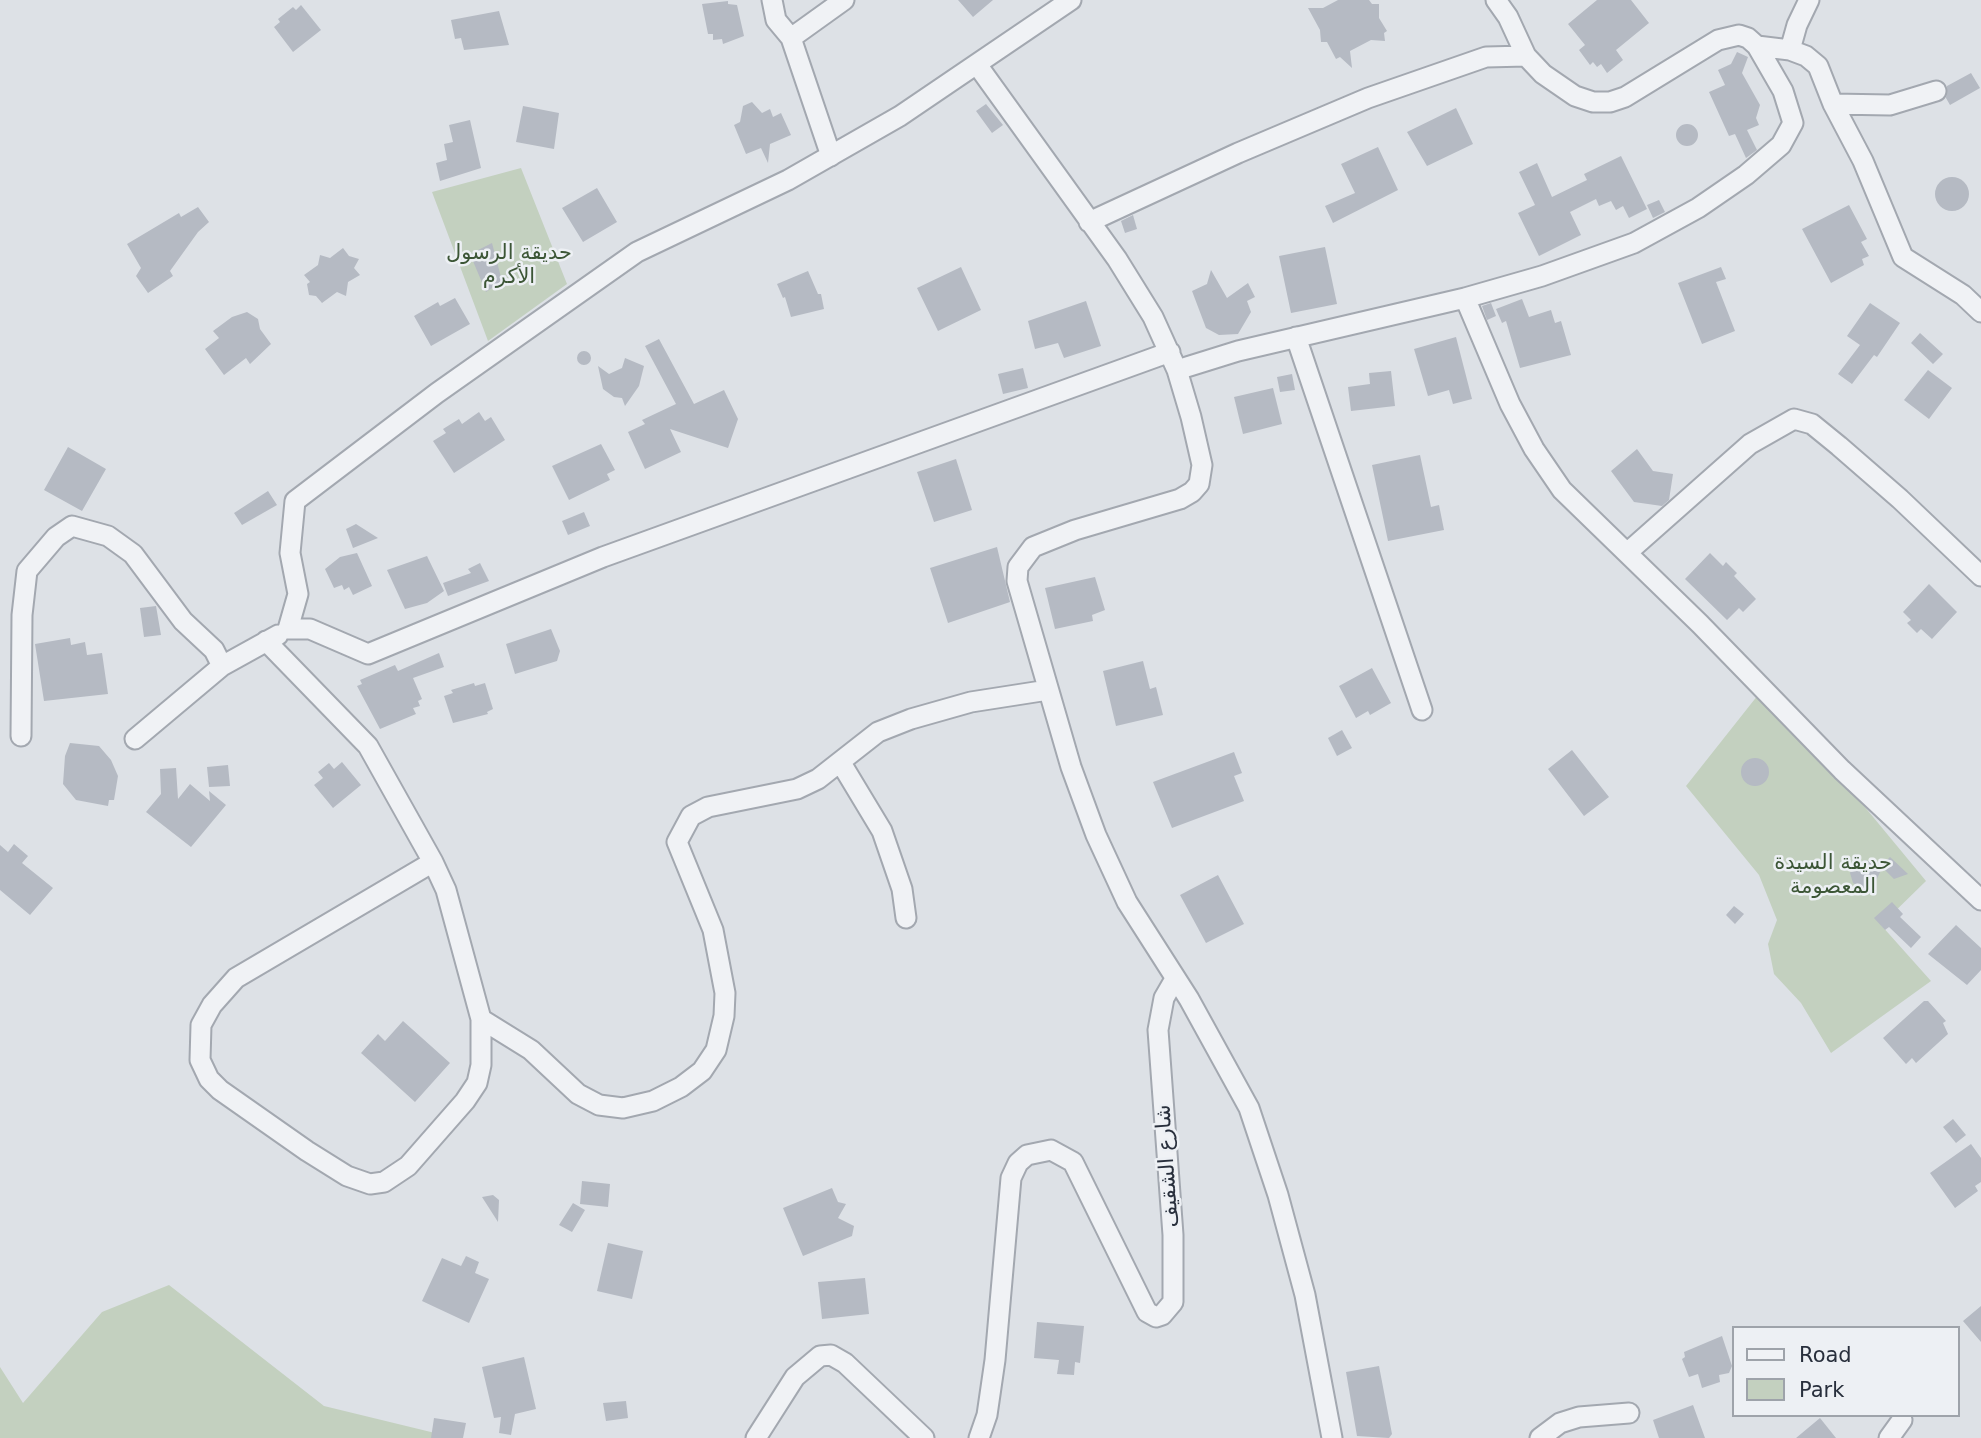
<!DOCTYPE html>
<meta charset="utf-8">
<style>
body{margin:0}
#map{position:relative;width:1981px;height:1438px;overflow:hidden;background:#dde1e6;font-family:"DejaVu Sans",sans-serif}
canvas{display:block}
.legend{position:absolute;left:1732px;top:1326px;width:228px;height:91px;box-sizing:border-box;background:#edf0f4;border:2px solid #9ea3aa;margin:0;padding:9px 12px;list-style:none;font-size:21px;color:#282f3c}
.legend li{display:flex;align-items:center;gap:14px;height:35px}
.legend b{width:35px;border:2px solid #9ea3aa}
</style>
<div id="map">
<canvas width="1981" height="1438"></canvas>
<ul class="legend">
<li><b style="height:9px;background:#f0f2f5"></b>Road</li>
<li><b style="height:19px;background:#c3d0bf"></b>Park</li>
</ul>
</div>
<script>
const c = document.querySelector('canvas').getContext('2d');
c.lineJoin = 'round';
function fill(path, color) { c.fillStyle = color; c.fill(path, 'evenodd'); }
const poly = rows => new Path2D(rows.map(r => 'M' + r).join(''));
function strokePath(path, color, width, dash) { c.strokeStyle = color; c.lineWidth = width; c.lineCap = dash ? 'butt' : 'round'; c.setLineDash(dash || []); c.stroke(path); }
function drawText(font, color, halo, rows, align = 'center') {
  c.font = font + ' "DejaVu Sans","Noto Sans Arabic",sans-serif'; c.lineWidth = 5; c.setLineDash([]); c.textBaseline = 'middle'; c.strokeStyle = halo; c.fillStyle = color; for (const [text, x, y, turn = 0] of rows) {
    c.save(); c.translate(x, y); c.rotate((+turn || 0) * Math.PI / 180); c.textAlign = isNaN(turn) ? turn : align; if (halo) c.strokeText(text, 0, 0); c.fillText(text, 0, 0); c.restore();
  }
}
const green = poly([
 [521,168,567,284,488,341,432,192],
 [1758,695,1845,783,1926,881,1881,925,1931,981,1831,1053,1801,1003,1774,974,1768,944,1777,920,1759,875,1686,786],
 [169,1285,324,1406,435,1433,434,1438,0,1438,0,1367,23,1403,102,1312]
]);
const building = poly([
 [958,0,993,0,973,17],
 [1338,0,1369,0,1372,4,1379,4,1379,18,1387,31,1384,33,1385,41,1371,40,1350,51,1352,68,1340,57,1336,59,1327,42,1321,42,1320,30,1308,8,1323,8],
 [1597,0,1631,0,1649,23,1616,50,1623,60,1607,73,1601,64,1597,67,1593,62,1590,65,1579,50,1585,45,1568,24],
 [728,1,728,4,737,5,744,36,723,44,722,39,713,40,713,34,708,34,702,4],
 [301,5,321,30,293,52,274,27,280,22,278,19,293,7,296,10],
 [499,11,509,45,464,50,461,38,455,39,451,20],
 [1737,52,1748,57,1742,73,1760,105,1756,118,1759,125,1747,130,1757,150,1746,158,1735,134,1729,136,1709,92,1725,85,1718,70,1731,64],
 [1971,73,1980,88,1950,105,1946,98,1947,86],
 [752,102,762,113,770,109,773,117,781,113,791,135,770,144,768,163,761,148,746,154,734,125,740,122,743,106],
 [986,104,1003,125,992,133,976,111],
 [523,106,559,113,554,149,516,142],
 [1456,108,1473,144,1427,166,1407,132],
 [470,120,481,168,440,181,436,163,447,160,444,144,453,142,449,125],
 '1676 135a11 11 0 1 1 22 0a11 11 0 1 1-22 0Z',
 [1378,147,1398,190,1333,223,1325,206,1355,193,1341,164],
 [1621,156,1647,209,1629,218,1623,206,1616,210,1611,201,1599,206,1596,199,1570,212,1581,235,1539,256,1518,213,1535,205,1519,172,1537,163,1552,197,1587,180,1584,174],
 '1935 194a17 17 0 1 1 34 0a17 17 0 1 1-34 0Z',
 [597,188,617,222,583,242,562,208],
 [1659,200,1665,212,1653,218,1647,205],
 [1849,205,1867,239,1861,242,1869,256,1862,259,1864,265,1831,283,1802,229],
 [198,207,209,222,198,232,170,271,173,276,148,293,136,276,141,268,127,244,179,213,181,217],
 [1133,215,1137,229,1125,233,1121,221],
 [492,243,502,281,486,292,470,254],
 [1325,247,1337,304,1291,313,1279,256],
 [343,248,349,256,359,259,354,268,360,275,348,282,346,296,337,292,322,303,316,296,309,295,307,284,310,282,304,275,318,265,320,255,330,258],
 [961,267,981,310,938,331,917,288],
 [1721,267,1726,279,1716,282,1735,331,1702,344,1678,283],
 [1211,270,1227,298,1248,283,1255,297,1247,301,1251,312,1238,334,1219,335,1206,328,1192,291,1207,284],
 [808,271,818,294,821,294,824,309,791,317,785,297,783,298,777,284],
 [455,298,470,324,431,346,414,316,438,302,440,306],
 [1522,299,1529,317,1551,310,1555,323,1561,321,1571,355,1520,368,1506,321,1502,323,1496,309],
 [1086,301,1101,346,1064,358,1058,343,1035,349,1028,321],
 [1491,303,1496,316,1487,320,1482,306],
 [1870,303,1900,323,1877,357,1874,355,1852,384,1838,374,1860,345,1847,336],
 [247,312,258,319,260,329,271,344,250,364,246,358,224,375,205,349,219,338,213,331,232,317],
 [1920,333,1943,354,1933,364,1911,343],
 [1456,337,1472,399,1453,404,1449,390,1428,396,1414,349],
 [659,339,694,404,724,390,738,419,728,448,670,429,681,452,645,469,628,432,645,424,642,420,676,404,645,346],
 '577 358a7 7 0 1 1 14 0a7 7 0 1 1-14 0Z',
 [625,358,644,366,639,386,625,406,622,398,614,397,603,389,598,366,609,374,622,368],
 [1023,368,1028,388,1003,394,998,374],
 [1928,370,1952,388,1929,419,1904,400],
 [1391,371,1395,406,1351,411,1348,387,1370,384,1369,373],
 [1292,374,1295,390,1280,392,1277,377],
 [1273,388,1282,424,1243,434,1234,397],
 [479,412,485,421,491,417,505,440,454,473,433,441,446,433,443,429,459,419,462,424],
 [601,444,615,470,607,474,610,480,569,500,552,466],
 [68,447,106,469,82,511,44,490],
 [1637,449,1653,471,1673,474,1669,500,1662,506,1634,502,1611,471],
 [1420,455,1431,507,1439,505,1444,530,1388,541,1372,465],
 [956,459,972,510,934,522,917,472],
 [268,491,277,505,242,525,234,513],
 [584,512,590,526,568,535,562,521],
 [356,524,378,538,353,548,346,529],
 [997,547,1010,602,948,623,930,568],
 [357,553,372,586,353,595,349,587,344,590,342,585,334,588,325,569,340,557],
 [1710,553,1723,566,1726,562,1737,573,1734,576,1756,599,1743,612,1739,608,1727,620,1685,579],
 [427,556,444,591,427,603,405,609,387,570],
 [480,563,489,581,448,596,443,583,471,573,468,569],
 [1095,577,1105,610,1092,615,1093,621,1055,629,1045,588],
 [1929,584,1957,612,1932,639,1921,629,1917,633,1907,623,1911,620,1903,612],
 [156,606,161,635,144,637,140,608],
 [551,629,560,651,557,661,515,674,506,644],
 [70,638,71,645,85,642,87,655,102,653,108,694,44,701,35,644],
 [439,653,444,667,413,678,422,699,418,701,420,706,413,708,416,714,380,729,357,686,362,684,360,680,395,665,398,671],
 [1143,661,1150,689,1156,687,1163,715,1116,726,1103,671],
 [1372,668,1391,703,1370,715,1368,711,1356,718,1339,686],
 [474,683,475,686,485,683,493,709,487,712,488,714,453,723,444,696,453,693,451,690],
 [1342,730,1352,748,1337,756,1328,738],
 [70,743,99,746,111,760,118,776,114,800,109,800,108,806,76,800,63,784,65,756],
 [1572,750,1609,797,1584,816,1548,769],
 [1234,752,1242,773,1234,776,1244,801,1172,828,1153,782],
 '1741 772a14 14 0 1 1 28 0a14 14 0 1 1-28 0Z',
 [342,762,361,785,333,808,314,785,323,778,318,772,329,763,334,769],
 [228,765,230,786,209,787,207,767],
 [176,768,178,799,190,784,210,801,209,791,226,805,191,847,146,812,161,794,160,769],
 [14,844,28,856,22,863,53,888,30,915,0,890,0,845,8,852],
 [1890,857,1908,874,1894,879,1881,866],
 [1866,860,1882,868,1874,885,1863,888,1853,883,1850,873,1855,863],
 [1218,875,1244,924,1206,943,1180,895],
 [1892,902,1903,914,1900,917,1921,937,1911,948,1889,927,1885,930,1874,918],
 [1734,906,1744,914,1735,924,1726,915],
 [1956,925,1981,948,1981,970,1967,985,1928,954],
 [1924,1001,1928,1001,1946,1021,1943,1023,1948,1034,1916,1063,1912,1058,1906,1064,1883,1038],
 [403,1021,450,1063,415,1102,361,1053,378,1034,385,1041],
 [1953,1119,1966,1135,1956,1143,1943,1127],
 [1971,1144,1981,1158,1981,1182,1975,1186,1978,1191,1955,1208,1930,1173],
 [582,1181,610,1184,608,1207,580,1204],
 [832,1188,838,1202,846,1204,838,1218,854,1226,852,1236,803,1256,783,1208],
 [493,1195,499,1200,498,1222,482,1197],
 [573,1203,585,1210,572,1232,559,1225],
 [608,1243,643,1251,632,1299,597,1291],
 [466,1256,479,1262,475,1273,489,1279,469,1323,422,1301,442,1258,461,1266],
 [865,1278,869,1314,822,1319,818,1282],
 [1981,1306,1981,1342,1963,1321],
 [1037,1322,1084,1326,1080,1363,1075,1362,1074,1375,1057,1374,1059,1360,1034,1358],
 [1722,1336,1732,1366,1729,1373,1719,1375,1720,1382,1702,1388,1698,1374,1689,1377,1682,1359,1685,1357,1684,1352],
 [524,1357,536,1409,515,1414,511,1435,499,1433,501,1417,494,1418,482,1367],
 [1379,1366,1392,1434,1389,1438,1357,1436,1346,1372],
 [626,1401,628,1418,606,1421,603,1403],
 [1693,1405,1705,1438,1659,1438,1653,1420],
 [434,1418,466,1423,463,1438,431,1438],
 [1820,1418,1836,1438,1796,1438]
]);
const street = poly([
 [772,0,776,20,791,38,844,0],
 [1071,0,900,116,788,180,637,252,437,393,295,501,290,553,298,594,288,629,310,629,368,654,603,557,1170,352],
 [1496,0,1508,17,1526,56],
 [791,38,831,156],
 [1757,46,1790,50,1806,56,1818,66,1833,104,1863,161,1903,257,1963,295,1981,312],
 [1790,50,1797,25,1809,0],
 [978,66,1117,259,1153,317,1177,370,1191,417,1202,465,1199,484,1192,492,1180,499,1075,530,1033,547,1018,567,1017,581,1071,767,1096,835,1127,902,1189,999,1249,1108,1278,1195,1305,1295,1332,1438],
 [1833,104,1890,105,1936,91],
 [1089,222,1238,153,1368,98,1486,57,1526,56,1543,74,1575,96,1593,102,1610,102,1625,97,1718,40,1739,35,1748,38,1757,46,1783,91,1793,123,1781,145,1746,175,1698,208,1634,243,1542,276,1465,298,1238,351,1177,370],
 [1465,298,1510,404,1534,449,1562,490,1700,624,1842,770,1981,900],
 [1296,337,1422,710],
 [1628,552,1750,444,1794,419,1812,424,1839,446,1900,499,1981,576],
 [266,641,368,746,433,862,446,890,481,1019,481,1065,477,1083,465,1101,408,1166,384,1182,370,1184,347,1176,307,1151,220,1090,209,1079,200,1060,201,1025,212,1005,236,978,433,862],
 [21,736,22,615,27,571,56,537,72,526,108,536,133,554,183,621,214,650,222,666,278,635],
 [135,739,222,666],
 [841,763,882,831,902,889,906,918],
 [481,1019,531,1050,578,1094,599,1105,623,1108,653,1101,681,1087,702,1071,716,1050,724,1016,725,993,713,930,677,842,691,816,708,807,797,789,818,779,878,732,911,719,971,702,1048,690],
 [756,1438,795,1377,820,1356,831,1355,845,1363,924,1438],
 [979,1438,987,1415,995,1360,1011,1178,1018,1163,1027,1155,1051,1150,1073,1162,1147,1312,1156,1317,1162,1315,1173,1302,1173,1235,1158,1030,1164,998,1175,979],
 [1540,1438,1560,1423,1579,1417,1629,1413],
 [1889,1438,1902,1420]
]);
const parkNames = [
 ["حديقة الرسول",509,254],
 ["الأكرم",509,278],
 ["حديقة السيدة",1833,864],
 ["المعصومة",1833,888]
];
const streetNames = [
 ["شارع الشقيف",1168,1166,-94]
];
fill(green, '#c3d0bf');
fill(building, '#b5bac3');
strokePath(street, '#a3a8b0', 23);
strokePath(street, '#f0f2f5', 19);
drawText('21px', '#3c5636', '#edf0f4', parkNames);
drawText('21px', '#282f3c', '#edf0f4', streetNames);
</script>
